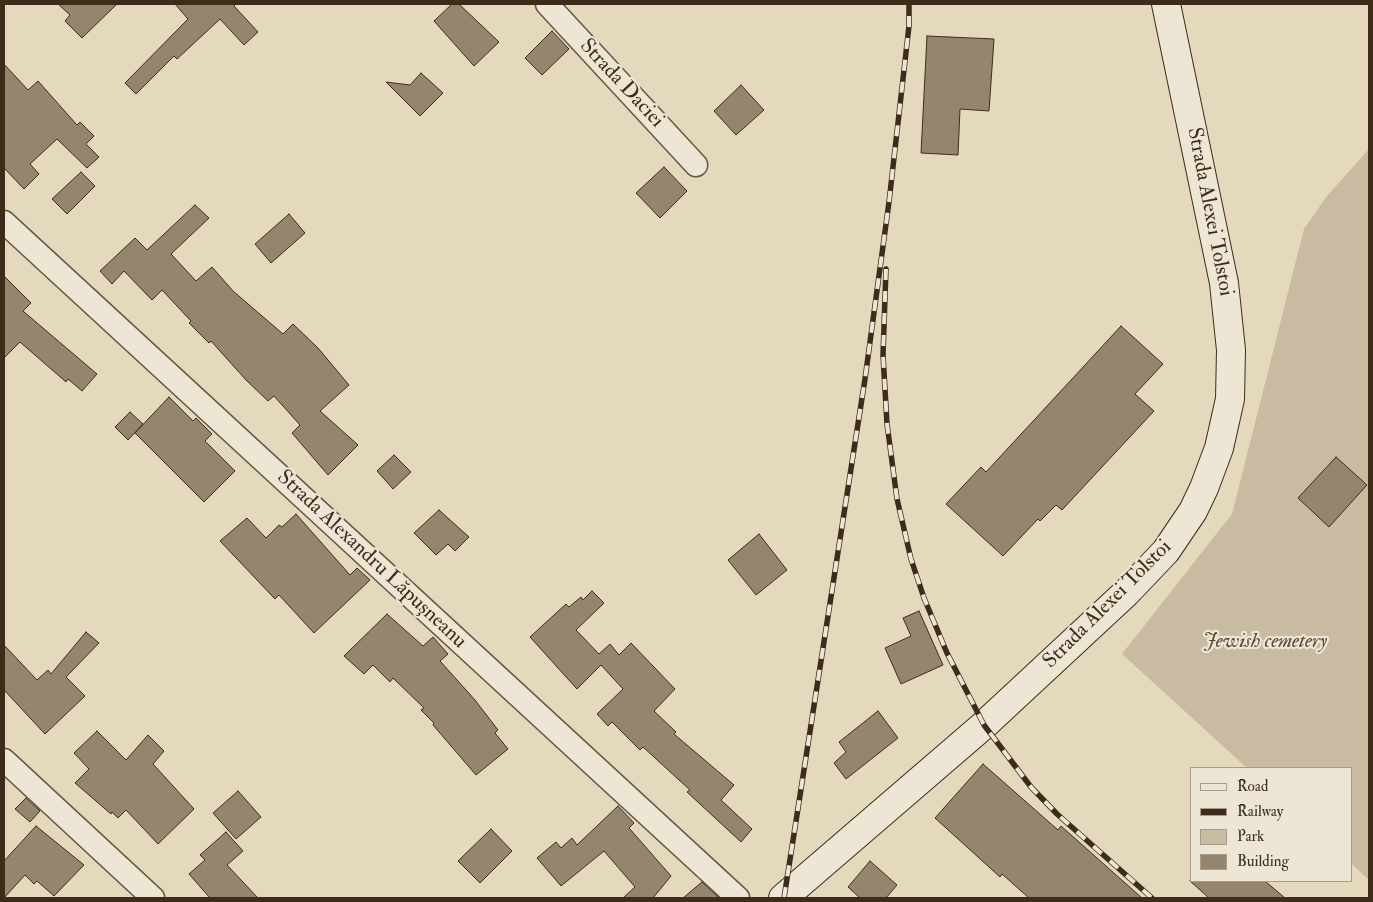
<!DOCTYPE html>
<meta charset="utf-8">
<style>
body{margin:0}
#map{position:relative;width:1373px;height:902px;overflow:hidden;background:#e4d8bd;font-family:"IM FELL Double Pica",serif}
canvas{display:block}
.frame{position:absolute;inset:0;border:5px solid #3e2c1a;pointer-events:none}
.legend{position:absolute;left:1190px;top:767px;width:162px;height:115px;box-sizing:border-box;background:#ede6d4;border:1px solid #a79c8a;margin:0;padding:6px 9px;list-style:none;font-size:15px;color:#3e2c1a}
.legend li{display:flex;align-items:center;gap:10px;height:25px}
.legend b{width:25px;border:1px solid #a79c8a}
</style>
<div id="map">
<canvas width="1373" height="902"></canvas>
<div class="frame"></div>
<ul class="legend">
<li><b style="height:6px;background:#ede6d4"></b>Road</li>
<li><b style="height:6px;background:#3e2c1a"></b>Railway</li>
<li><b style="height:14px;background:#c8bba1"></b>Park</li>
<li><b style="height:14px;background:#94856f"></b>Building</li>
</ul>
</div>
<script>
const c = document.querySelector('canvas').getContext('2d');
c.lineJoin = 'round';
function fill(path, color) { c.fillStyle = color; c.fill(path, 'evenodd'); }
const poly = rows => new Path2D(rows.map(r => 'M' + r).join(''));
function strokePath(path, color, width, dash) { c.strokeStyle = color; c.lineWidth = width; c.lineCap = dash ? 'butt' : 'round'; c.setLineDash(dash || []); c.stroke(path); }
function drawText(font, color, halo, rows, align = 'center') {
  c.font = font + ' "IM FELL Double Pica",serif'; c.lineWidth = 4.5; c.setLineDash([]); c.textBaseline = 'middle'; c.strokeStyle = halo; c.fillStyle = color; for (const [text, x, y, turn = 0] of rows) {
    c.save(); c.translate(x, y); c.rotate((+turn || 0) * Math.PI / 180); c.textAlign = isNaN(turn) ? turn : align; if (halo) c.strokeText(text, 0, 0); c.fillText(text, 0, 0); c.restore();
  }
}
const green = poly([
 [1369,149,1369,880,1352,864,1352,768,1247,768,1122,654,1232,514,1304,229,1327,196]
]);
const building = poly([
 [58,4,117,4,82,38,65,21,70,15,58,4],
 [175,4,236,4,234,6,258,32,244,45,220,19,177,59,174,56,136,94,125,83,188,19,175,4],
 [452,4,459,4,499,42,474,66,434,21,452,4],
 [552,31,569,49,542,75,525,58,552,31],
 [927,36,994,39,989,111,960,109,958,155,921,153,927,36],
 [4,64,28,90,38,81,77,125,80,122,94,136,86,144,99,157,87,168,57,139,30,164,39,174,24,189,4,168,4,64],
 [421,73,443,93,420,116,386,82,410,85,421,73],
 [741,85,764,110,736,135,714,111,741,85],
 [664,167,687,191,660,218,636,193,664,167],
 [81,172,95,186,67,214,52,199,81,172],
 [195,205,209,218,171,254,196,281,212,267,233,291,283,334,293,324,318,348,349,385,320,411,358,445,328,475,292,433,300,425,274,396,268,401,246,380,211,341,209,343,189,323,191,321,162,290,152,300,124,271,112,284,100,271,135,238,147,250,195,205],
 [289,214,305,233,271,263,255,244,289,214],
 [4,276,31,303,23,311,97,374,82,391,68,379,66,382,20,342,4,358,4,276],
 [1121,326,1163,364,1135,394,1154,411,1062,510,1056,505,1040,521,1038,519,1003,556,946,504,981,467,986,472,1121,326],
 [169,397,193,421,196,418,212,434,205,441,235,471,204,502,135,433,169,397],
 [130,412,143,424,128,440,115,427,130,412],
 [394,455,411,472,393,489,377,471,394,455],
 [1336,457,1367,485,1329,527,1298,498,1336,457],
 [439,510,469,537,455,551,448,544,436,555,414,533,439,510],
 [296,514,350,575,357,568,370,580,314,633,279,595,275,599,220,541,247,518,266,538,279,525,282,527,296,514],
 [759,534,787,570,756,595,728,560,759,534],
 [592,591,604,603,576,630,599,654,610,644,619,655,631,643,675,689,654,711,676,732,674,734,734,785,721,800,752,829,741,842,687,792,690,790,643,747,640,750,612,722,608,726,597,714,623,689,601,665,577,689,530,637,566,604,569,607,581,597,583,600,592,591],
 [919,611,943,665,901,684,885,648,911,636,903,618,919,611],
 [387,614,423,646,433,637,448,654,440,661,475,700,498,730,495,733,508,749,476,775,433,725,434,723,421,710,424,708,393,678,390,682,373,665,364,674,344,656,387,614],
 [86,632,99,643,66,677,85,696,45,734,4,690,4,645,37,680,48,670,51,674,86,632],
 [878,711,898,738,846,779,834,763,846,752,839,742,878,711],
 [97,731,126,760,148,735,164,751,153,764,194,809,158,844,126,810,118,818,112,812,111,814,75,783,89,769,74,753,97,731],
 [983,764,1058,830,1061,826,1142,898,1029,898,1002,874,1000,877,935,818,983,764],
 [238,791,261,817,236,839,213,813,238,791],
 [26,798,40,811,30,822,15,809,26,798],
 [618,806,634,823,629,828,671,876,653,898,623,898,635,887,604,851,561,886,537,858,556,842,561,848,572,838,577,845,618,806],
 [36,826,84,865,54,896,37,881,34,884,25,875,4,898,4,861,36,826],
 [491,829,512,851,480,883,458,861,491,829],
 [226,832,243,851,227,865,258,898,210,898,189,874,205,860,200,855,226,832],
 [870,861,897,885,886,898,860,898,848,887,870,861],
 [1190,881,1265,881,1285,898,1209,898,1190,881],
 [702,882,719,898,683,898,702,882]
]);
const street = poly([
 [547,4,696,165],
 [4,222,738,898],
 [4,760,153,898]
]);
const secondary = poly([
 [783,898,984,725,1126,593,1166,551,1193,511,1204,488,1219,448,1230,399,1231,350,1224,283,1166,4]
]);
const rail = poly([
 [886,269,883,355,887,424,897,499,911,559,924,598,947,653,984,725,1031,787,1057,814,1152,898],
 [784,898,865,379,889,202,909,26,909,4]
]);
const streetNames = [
 ["Strada Daciei",621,84,47],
 ["Strada Alexei Tolstoi",1209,212,79],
 ["Strada Alexandru Lăpușneanu",371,560,43],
 ["Strada Alexei Tolstoi",1108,605,-45]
];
const parkNames = [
 ["Jewish cemetery",1265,642]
];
fill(green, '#c8bba1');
fill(building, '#94856f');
strokePath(building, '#3e2c1a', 1);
strokePath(street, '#685743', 25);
strokePath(secondary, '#3e2c1a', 30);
strokePath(street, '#ede6d4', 22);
strokePath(secondary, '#ede6d4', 28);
strokePath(rail, '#3e2c1a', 5.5);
strokePath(rail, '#ede6d4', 4, [11]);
drawText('21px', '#3e2c1a', '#ede6d4', streetNames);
drawText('italic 21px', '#5a4935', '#ede6d4', parkNames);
</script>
